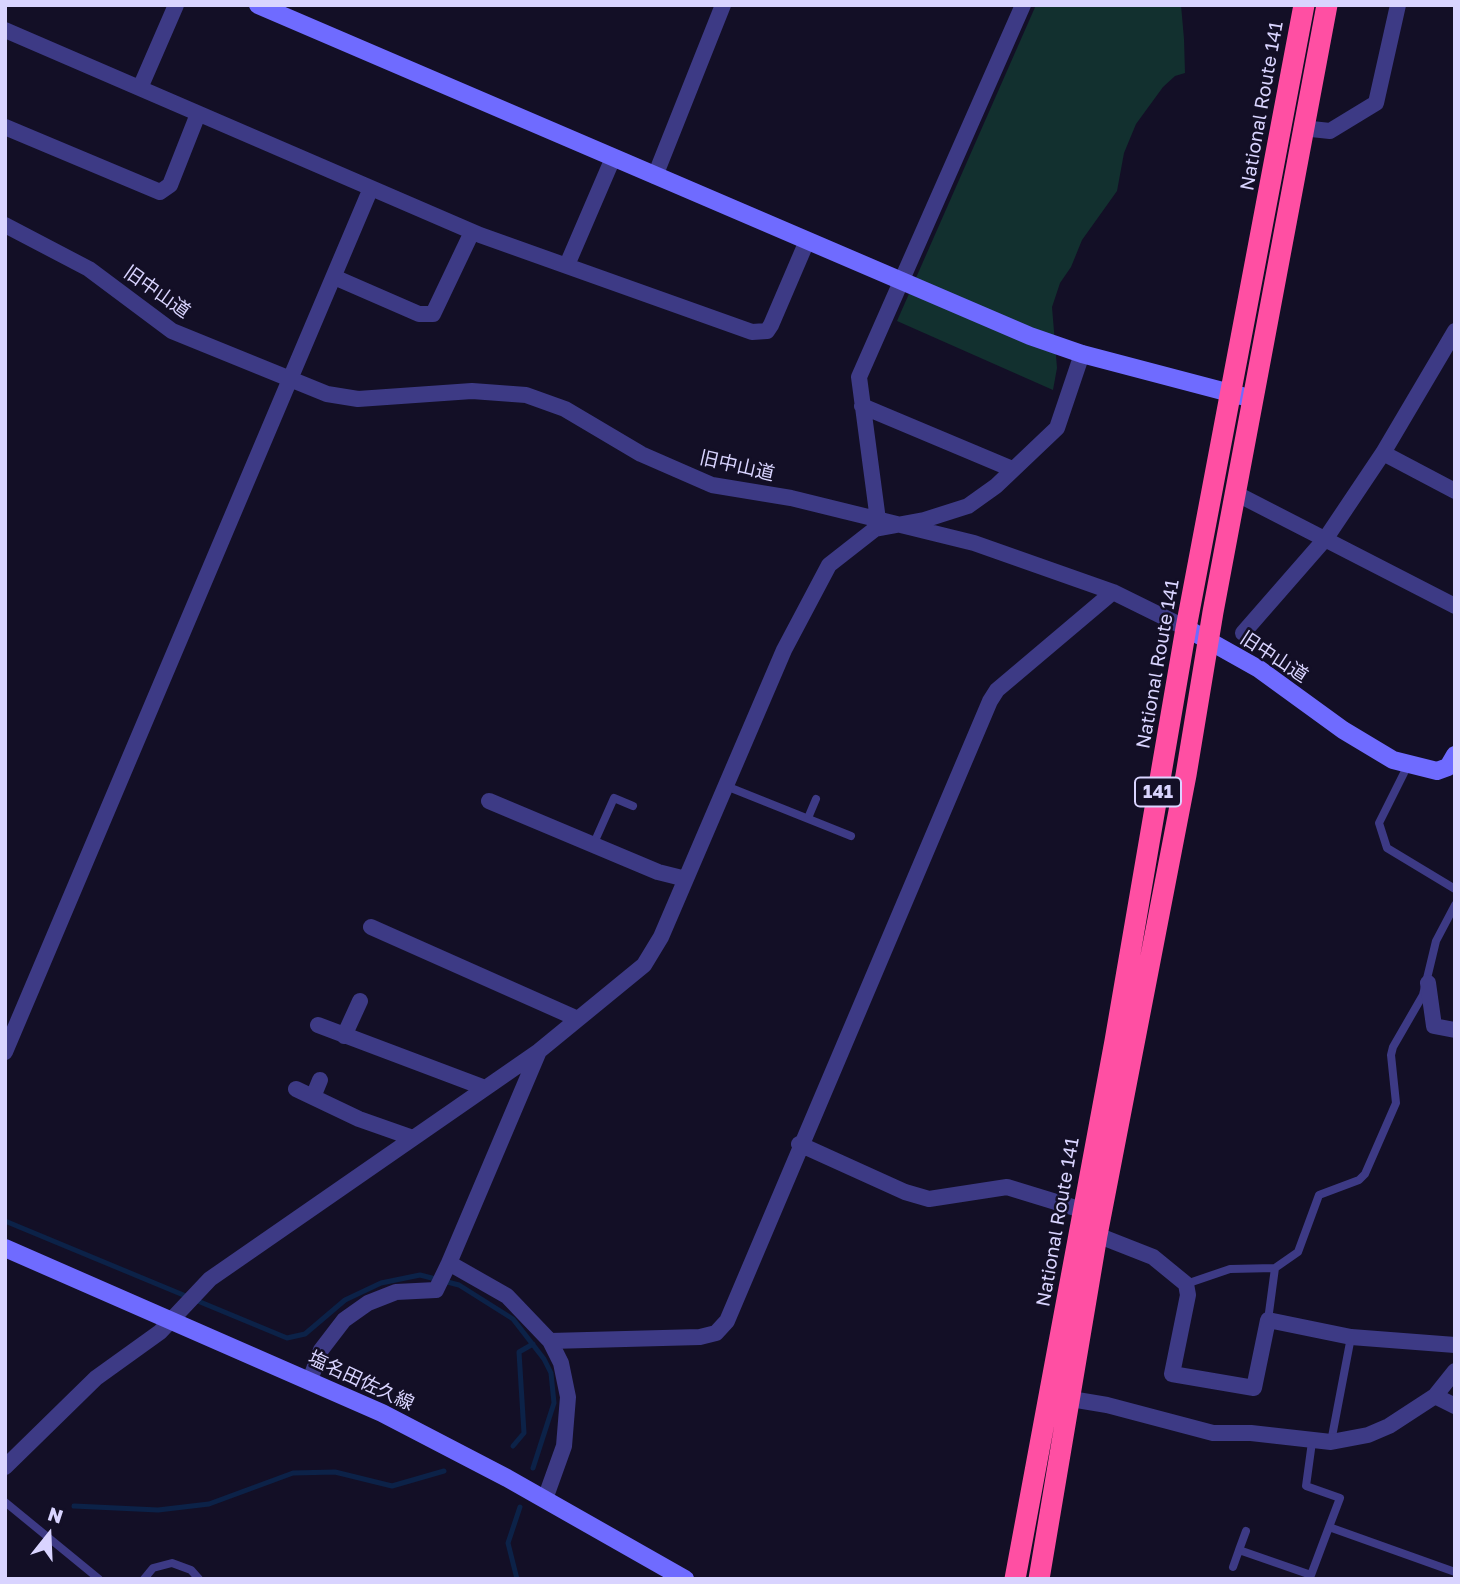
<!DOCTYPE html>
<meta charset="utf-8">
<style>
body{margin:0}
#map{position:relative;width:1460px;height:1584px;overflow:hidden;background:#130f26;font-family:"Golos Text",sans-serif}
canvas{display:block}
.frame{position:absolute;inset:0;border:7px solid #d9d4ff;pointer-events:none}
.north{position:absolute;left:14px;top:1500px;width:70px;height:70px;-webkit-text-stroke:5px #130f26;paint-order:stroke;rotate:18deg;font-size:19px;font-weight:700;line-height:28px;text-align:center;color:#d9d4ff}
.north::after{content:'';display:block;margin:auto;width:24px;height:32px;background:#d9d4ff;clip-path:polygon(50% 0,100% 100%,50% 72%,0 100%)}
</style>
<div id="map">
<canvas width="1460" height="1584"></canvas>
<div class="frame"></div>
<div class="north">N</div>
</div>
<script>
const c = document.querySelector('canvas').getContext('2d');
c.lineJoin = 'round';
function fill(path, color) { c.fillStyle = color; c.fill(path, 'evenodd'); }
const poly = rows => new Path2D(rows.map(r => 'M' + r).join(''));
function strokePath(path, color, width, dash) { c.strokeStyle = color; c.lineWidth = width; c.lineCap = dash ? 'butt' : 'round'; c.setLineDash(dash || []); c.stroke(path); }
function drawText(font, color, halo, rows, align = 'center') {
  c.font = font + ' "Golos Text","Noto Sans JP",sans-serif'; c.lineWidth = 5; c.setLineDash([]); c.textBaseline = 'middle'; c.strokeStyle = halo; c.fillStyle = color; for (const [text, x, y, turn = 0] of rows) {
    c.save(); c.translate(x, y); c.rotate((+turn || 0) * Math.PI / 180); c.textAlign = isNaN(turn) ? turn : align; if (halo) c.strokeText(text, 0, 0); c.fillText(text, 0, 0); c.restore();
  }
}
const green = poly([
 [1036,5,1181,5,1184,39,1185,73,1175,76,1163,87,1136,124,1124,153,1117,191,1082,240,1071,267,1060,283,1052,307,1057,368,1053,390,897,321]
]);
const stream = poly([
 [5,1221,287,1338,305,1334,345,1300,381,1283,420,1275,459,1285,513,1319,544,1359,551,1373,554,1403,533,1468],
 [513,1446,524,1433,519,1352,533,1344],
 [74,1506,158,1510,209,1504,293,1473,335,1472,392,1486,444,1471],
 [517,1579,508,1543,520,1507]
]);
const lane = poly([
 [1408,765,1379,823,1387,848,1455,889],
 [726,786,851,836],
 [808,818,816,799],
 [594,843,614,798,633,806],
 [1186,1284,1230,1269,1275,1268,1298,1252,1319,1195,1359,1180,1365,1174,1396,1103,1391,1055,1393,1047,1423,995,1436,941,1455,905],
 [1268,1320,1275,1268],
 [1312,1442,1306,1486,1340,1498,1329,1527,1455,1572],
 [1331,1442,1351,1337],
 [5,1502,99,1579],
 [1246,1531,1239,1550,1311,1575,1329,1527],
 [1233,1567,1239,1550],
 [144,1579,153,1568,172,1563,191,1570,199,1579]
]);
const street = poly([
 [5,30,480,235,752,332,767,331,771,325,807,241],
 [140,88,176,5],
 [5,127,160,192,170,185,198,114],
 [1302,128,1330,131,1376,103,1398,5],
 [655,176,723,5],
 [5,225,89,269,172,331,327,394,358,399,472,391,526,395,565,409,641,454,712,485,791,498,974,543,1113,592,1186,628],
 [567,265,613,158],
 [334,277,419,314,433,314,472,232],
 [862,406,1012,469],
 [1383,453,1455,491],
 [1237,494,1455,606],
 [878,520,859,377,1023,5],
 [1243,633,1326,538,1383,453,1455,331],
 [489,801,658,872,686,879],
 [371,927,578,1019],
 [1428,983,1434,1026,1455,1030],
 [318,1025,485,1088],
 [344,1036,360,1001],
 [539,1051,449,1263,507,1296,550,1341,700,1337,716,1333,727,1321,990,701,997,690,1113,592],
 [5,1052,371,188],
 [296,1089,359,1119,413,1138],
 [313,1097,320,1080],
 [799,1144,905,1192,929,1199,1007,1187,1082,1210],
 [1097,1235,1153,1257,1186,1284,1188,1295,1172,1374,1254,1388,1268,1320,1351,1337,1455,1345],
 [310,1380,321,1350,344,1320,368,1303,396,1292,436,1290,449,1263],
 [1435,1396,1455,1406],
 [1071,1399,1107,1405,1213,1433,1251,1433,1331,1442,1368,1435,1389,1426,1435,1396,1455,1371],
 [5,1467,96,1378,160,1332,210,1279,539,1051,644,965,661,937,784,650,829,565,875,529,924,520,968,506,996,486,1057,428,1082,354],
 [545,1499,564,1446,568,1397,561,1363,550,1341]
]);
const secondary = poly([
 [258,5,1030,336,1082,354,1253,399],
 [1186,628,1259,669,1343,730,1393,760,1437,771,1448,767,1455,755],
 [5,1248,382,1413,507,1478,685,1579]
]);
const highway = poly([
 [1015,1579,1115,1041,1186,628,1304,5],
 [1039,1579,1097,1235,1186,775,1213,612,1327,5]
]);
const shields = [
 [1158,792,46]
];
const shieldNames = [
 ["141",1158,792]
];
const streetNames = [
 ["National Route 141",1262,106,-80],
 ["旧中山道",157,292,35],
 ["旧中山道",737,466,13],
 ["旧中山道",1274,657,33],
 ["National Route 141",1158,664,-80],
 ["National Route 141",1058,1222,-80],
 ["塩名田佐久線",361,1381,25]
];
fill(green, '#12302f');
strokePath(stream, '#0c2248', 5);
strokePath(lane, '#3d3a85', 8);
strokePath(street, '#3d3a85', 16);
strokePath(secondary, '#6f6bff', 18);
strokePath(highway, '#ff4fa3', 21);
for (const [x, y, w] of shields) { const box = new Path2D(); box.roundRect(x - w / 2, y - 14.5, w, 29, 5); c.fillStyle = '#130f26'; c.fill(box); strokePath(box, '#d9d4ff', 2); }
drawText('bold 18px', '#d9d4ff', null, shieldNames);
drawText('19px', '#d9d4ff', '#130f26', streetNames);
</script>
